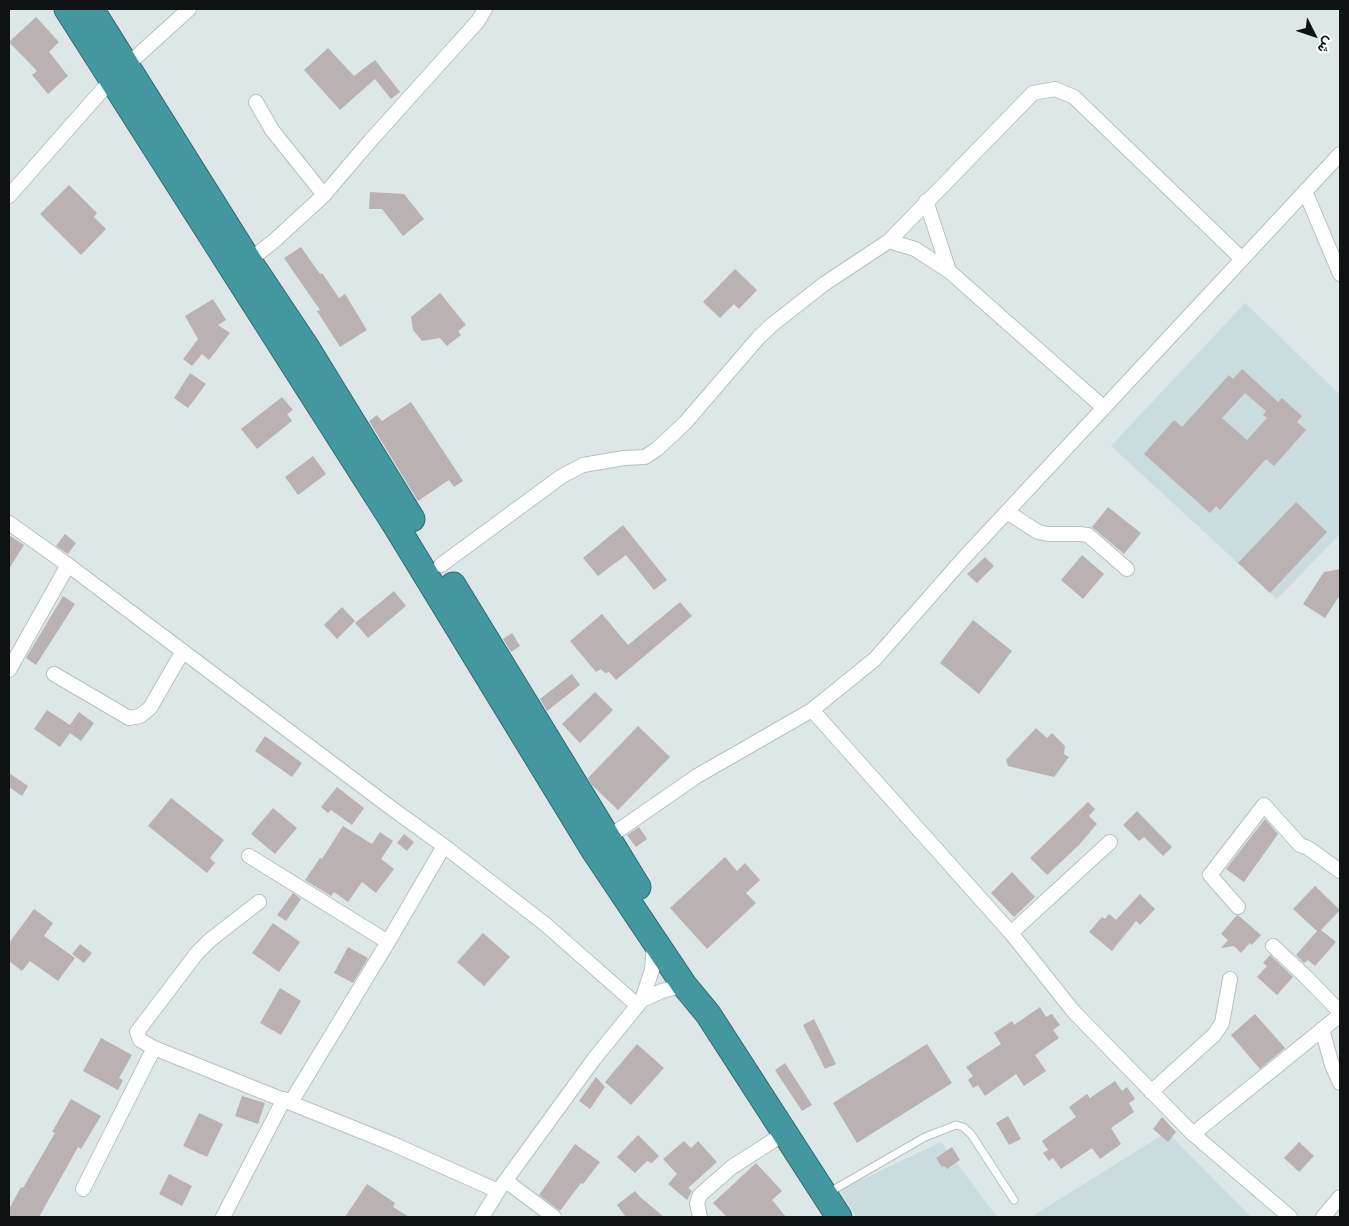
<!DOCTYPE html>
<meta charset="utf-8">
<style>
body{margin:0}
#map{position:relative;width:1349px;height:1226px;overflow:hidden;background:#dde7e8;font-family:"Varela Round",Vazirmatn,sans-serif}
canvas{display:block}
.frame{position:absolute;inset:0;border:10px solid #0f1212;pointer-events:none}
.north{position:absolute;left:1289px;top:10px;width:50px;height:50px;-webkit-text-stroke:4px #fff;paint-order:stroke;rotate:131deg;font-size:14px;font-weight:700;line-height:20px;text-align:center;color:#0f1212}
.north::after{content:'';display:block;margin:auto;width:18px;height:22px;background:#0f1212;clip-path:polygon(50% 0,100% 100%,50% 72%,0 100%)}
</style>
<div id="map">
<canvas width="1349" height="1226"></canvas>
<div class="frame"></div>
<div class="north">ش</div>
</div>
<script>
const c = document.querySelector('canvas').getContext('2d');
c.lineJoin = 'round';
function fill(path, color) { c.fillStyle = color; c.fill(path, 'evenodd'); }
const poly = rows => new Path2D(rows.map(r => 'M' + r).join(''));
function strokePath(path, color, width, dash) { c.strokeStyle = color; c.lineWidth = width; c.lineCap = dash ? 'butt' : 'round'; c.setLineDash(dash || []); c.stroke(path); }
const built = poly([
 [1245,303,1340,395,1340,534,1277,599,1111,446],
 [1167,1132,1251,1217,1031,1217],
 [941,1142,997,1217,856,1217,840,1190]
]);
const building = poly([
 [36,17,59,42,49,52,68,76,48,94,32,75,37,71,9,42],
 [328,48,354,76,375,60,400,92,391,99,375,79,340,110,304,70],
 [69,185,97,213,94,217,106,229,81,255,40,214],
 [370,192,404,194,424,219,403,236,382,209,369,209],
 [301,247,320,274,322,273,339,298,345,294,367,330,340,347,317,311,320,310,284,258],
 [735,269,757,290,739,309,734,304,720,318,703,302],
 [440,293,466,325,458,331,461,335,447,346,440,338,422,341,413,330,411,317],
 [213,299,226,320,218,325,230,333,209,360,202,354,192,366,183,359,198,339,185,316],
 [1242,369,1278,402,1282,398,1302,416,1297,422,1306,430,1274,466,1266,459,1220,510,1216,506,1210,513,1144,454,1174,420,1182,427,1229,375,1233,379],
 [1245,393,1266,411,1263,415,1267,418,1247,440,1222,418],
 [190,373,206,384,188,408,174,398],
 [282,397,293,410,287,414,292,421,257,449,241,429],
 [411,402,463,481,454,487,449,480,418,501,369,421,377,415,382,421],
 [313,456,326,474,298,495,285,477],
 [1296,502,1327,532,1270,593,1238,563],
 [1108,507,1141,533,1124,554,1092,527],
 [623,525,667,580,654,590,626,555,598,576,583,558],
 [65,534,76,543,68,554,56,546],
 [9,535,24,545,9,569],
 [1082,555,1104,574,1083,599,1061,580],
 [985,557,994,566,977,583,967,574],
 [1340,569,1340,595,1325,618,1303,604,1324,572],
 [394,591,406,606,368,638,355,623],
 [63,596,75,604,36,665,26,658],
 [680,602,692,616,616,680,609,672,605,673,601,669,596,672,570,641,602,614,628,645],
 [342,607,355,621,337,639,324,625],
 [973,620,1012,651,979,694,940,663],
 [512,633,520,646,511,652,503,639],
 [572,674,580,685,547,711,540,699],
 [595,692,613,710,580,743,562,724],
 [47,710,70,725,79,712,94,723,81,741,70,733,60,747,34,729],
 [638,726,670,757,618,810,592,785,588,778],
 [1036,728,1047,738,1052,733,1065,746,1064,754,1069,757,1054,777,1008,766,1006,760],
 [265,736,302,763,292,777,255,751],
 [9,773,28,786,22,796,9,787],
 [337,787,364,808,352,825,331,810,328,813,321,807],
 [171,798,224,840,210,858,215,863,207,873,148,826],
 [1088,802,1095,809,1089,816,1097,824,1079,845,1047,875,1030,858],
 [273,808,297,828,275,854,251,834],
 [1137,811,1172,847,1163,856,1144,837,1139,841,1123,825],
 [1265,819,1278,834,1244,882,1226,869],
 [343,826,372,844,380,832,393,841,381,859,394,869,376,893,362,882,348,902,334,892,331,896,305,880,320,858,322,859],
 [639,827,647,839,636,847,627,835],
 [404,834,414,842,407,851,397,843],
 [725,857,737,871,745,863,760,880,746,893,756,903,707,949,670,908],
 [1012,872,1035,897,1014,917,991,893],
 [1315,886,1340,910,1321,930,1336,942,1315,966,1308,960,1304,963,1296,955,1317,931,1293,909],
 [293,893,301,899,286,921,277,915],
 [1140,894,1155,909,1140,925,1136,921,1112,951,1089,932,1102,917,1105,919,1109,914,1116,920],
 [34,909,53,923,44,936,75,958,58,981,30,961,22,971,9,961,9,943],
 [1237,915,1239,916,1261,935,1252,945,1250,943,1241,953,1234,946,1221,948,1228,940,1221,934],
 [273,923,300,942,279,972,252,953],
 [483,933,510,957,484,986,457,962],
 [80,944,92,953,84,963,72,954],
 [348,947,368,958,353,983,334,973],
 [1270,955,1293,977,1277,995,1257,977,1267,966,1263,963],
 [280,988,301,1001,281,1035,260,1023],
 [1040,1007,1046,1017,1052,1014,1060,1025,1053,1030,1059,1038,1035,1055,1046,1071,1024,1086,1016,1074,985,1096,978,1085,973,1088,968,1080,973,1076,966,1067,1001,1044,994,1033,1012,1021,1014,1025],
 [1255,1014,1285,1048,1260,1069,1231,1035],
 [814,1019,836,1064,825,1069,803,1025],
 [101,1038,132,1055,119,1078,123,1080,118,1090,83,1071],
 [637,1044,664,1068,631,1105,605,1082],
 [927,1044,952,1083,857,1143,833,1103],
 [785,1063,812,1105,802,1111,775,1070],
 [596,1077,605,1087,590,1109,579,1101],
 [1115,1081,1122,1091,1127,1087,1135,1099,1129,1103,1134,1112,1111,1128,1121,1144,1100,1159,1092,1148,1061,1169,1053,1158,1049,1161,1043,1153,1048,1150,1042,1141,1076,1117,1069,1107,1087,1094,1090,1098],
 [242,1096,265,1103,258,1124,235,1116],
 [71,1099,101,1116,81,1149,78,1147,39,1217,9,1217,9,1209,21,1187,23,1188,55,1133,52,1132],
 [199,1113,223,1124,207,1157,183,1146],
 [1008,1116,1021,1139,1009,1145,996,1123],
 [1162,1117,1176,1132,1168,1142,1153,1129],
 [638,1135,659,1156,652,1163,647,1161,635,1173,617,1157],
 [684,1141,691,1148,698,1141,717,1162,688,1188,692,1191,687,1200,668,1184,677,1174,663,1159],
 [1299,1142,1314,1156,1299,1172,1284,1158],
 [575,1144,600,1162,583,1184,581,1183,560,1211,539,1195],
 [952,1147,960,1160,947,1169,944,1166,942,1167,936,1158],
 [756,1163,782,1191,772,1200,786,1217,727,1217,713,1203],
 [169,1174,192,1186,182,1206,159,1194],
 [367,1184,395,1203,393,1207,409,1217,345,1217],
 [635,1191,639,1196,664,1217,626,1217,617,1205]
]);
const lane = poly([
 [828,1193,925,1137,956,1125,963,1127,971,1134,1014,1200]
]);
const street = poly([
 [256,102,272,130,324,195],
 [1305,191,1340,274],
 [9,196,112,79,189,9],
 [926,201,949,271],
 [889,241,1033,93,1055,89,1074,97,1242,259],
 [249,261,275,240,324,195,371,140,478,21,485,9],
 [1007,512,1038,532,1048,534,1079,534,1088,535,1127,569],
 [9,523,68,565,394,810,444,846,545,924,637,1005],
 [441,565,562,476,583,465,624,458,645,457,657,449,685,423,759,337,773,324,824,284,889,241,915,249,949,271,1104,408],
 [9,670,68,565],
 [54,674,129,718,140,716,150,708,183,651],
 [812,710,1011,933,1074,1012,1193,1134,1290,1217],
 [603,841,697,776,812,710,875,659,963,559,1340,154],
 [249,856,388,942],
 [259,902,210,940,197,953,137,1032,140,1040,154,1048,393,1144,498,1191],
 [1238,907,1210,875,1264,805,1300,845,1308,848,1340,871],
 [1011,933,1110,842],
 [1273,946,1305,976,1340,1012],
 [642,1000,662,991,684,985],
 [1322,1029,1332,1065,1340,1083],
 [1151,1092,1214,1035,1222,1023,1230,979],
 [291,1102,388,942,444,846],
 [1193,1134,1340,1015],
 [506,1181,554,1217],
 [83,1189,154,1048],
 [223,1217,284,1099],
 [482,1217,498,1191,594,1059,642,1000,652,970,654,942],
 [700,1217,697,1203,700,1195,732,1167,785,1133],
 [1323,1217,1340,1197]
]);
const highway = poly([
 [67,9,396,526,593,849,684,985,708,1014,839,1217],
 [91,9,249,261,307,348,412,519],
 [453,585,638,887]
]);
fill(built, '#cadcde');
fill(building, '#bab1b2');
strokePath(lane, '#b7c0c1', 9);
strokePath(street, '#b7c0c1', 16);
strokePath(highway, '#31696e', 27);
strokePath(lane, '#fff', 7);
strokePath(street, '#fff', 14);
strokePath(highway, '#4398a0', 25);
</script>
